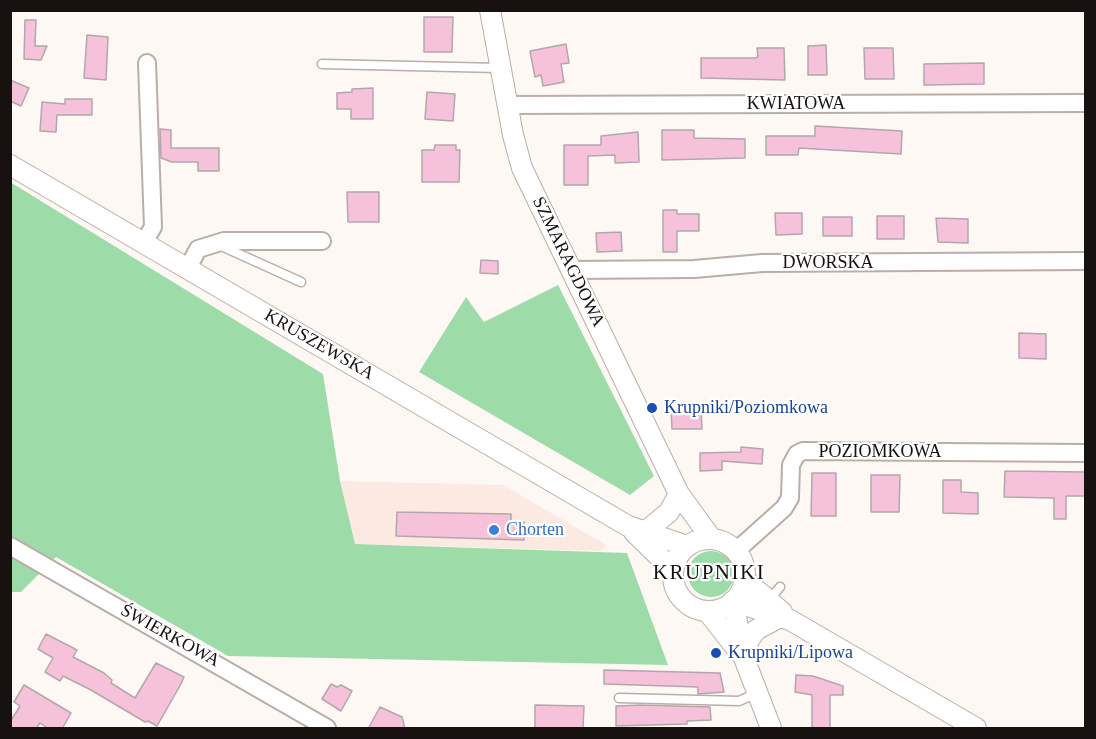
<!DOCTYPE html>
<meta charset="utf-8">
<style>
body{margin:0}
#map{position:relative;width:1096px;height:739px;overflow:hidden;background:#fef8f5;font-family:"Times New Roman",serif}
canvas{display:block}
.frame{position:absolute;inset:0;border:12px solid #171210;pointer-events:none}
</style>
<div id="map">
<canvas width="1096" height="739"></canvas>
<div class="frame"></div>
</div>
<script>
const c = document.querySelector('canvas').getContext('2d');
c.lineJoin = 'round';
function fill(path, color) { c.fillStyle = color; c.fill(path, 'evenodd'); }
const poly = rows => new Path2D(rows.map(r => 'M' + r).join(''));
function strokePath(path, color, width, dash) { c.strokeStyle = color; c.lineWidth = width; c.lineCap = dash ? 'butt' : 'round'; c.setLineDash(dash || []); c.stroke(path); }
function drawText(font, color, halo, rows, align = 'center') {
  c.font = font + ' "Times New Roman",serif'; c.lineWidth = 4.5; c.setLineDash([]); c.textBaseline = 'middle'; c.strokeStyle = halo; c.fillStyle = color; for (const [text, x, y, turn = 0] of rows) {
    c.save(); c.translate(x, y); c.rotate((+turn || 0) * Math.PI / 180); c.textAlign = isNaN(turn) ? turn : align; if (halo) c.strokeText(text, 0, 0); c.fillText(text, 0, 0); c.restore();
  }
}
const built = poly([
 [340,481,503,485,606,545,602,551,354,544]
]);
const green = poly([
 [10,182,323,374,340,481,355,544,627,553,668,665,228,656,56,557,21,592,11,592],
 [558,285,654,476,630,495,419,372,466,297,484,322],
 '688 574a23 23 0 1 1 46 0a23 23 0 1 1-46 0Z'
]);
const building = poly([
 [424,17,453,17,452,52,424,52,424,17],
 [25,20,36,20,35,46,47,46,41,60,24,59,25,20],
 [87,35,108,37,106,80,84,78,87,35],
 [566,44,569,63,561,64,564,82,543,86,541,75,535,77,530,51,566,44],
 [826,45,827,75,808,75,808,46,826,45],
 [757,48,784,48,785,80,701,78,701,58,755,58,758,57,757,48],
 [864,48,893,48,894,79,865,79,864,48],
 [984,63,984,84,924,85,924,64,984,63],
 [10,80,29,88,21,106,10,101,10,80],
 [373,88,373,119,351,119,351,109,337,109,337,93,352,92,352,89,373,88],
 [427,92,455,94,453,121,425,119,427,92],
 [65,99,92,99,92,115,57,115,56,132,40,131,42,102,65,104,65,99],
 [815,126,902,131,901,154,799,148,798,155,766,155,766,136,815,136,815,126],
 [160,129,171,130,171,148,219,148,219,171,198,171,198,162,172,162,161,158,160,129],
 [662,130,694,130,694,138,745,139,745,158,662,160,662,130],
 [638,132,639,162,615,163,615,155,588,156,588,185,564,185,564,145,601,145,601,136,638,132],
 [435,145,456,145,456,150,460,150,459,182,422,182,422,150,434,150,435,145],
 [347,192,379,192,379,222,348,222,347,192],
 [663,210,677,210,677,214,699,214,699,231,677,231,677,252,663,252,663,210],
 [775,213,802,213,802,234,776,235,775,213],
 [877,216,904,216,904,239,877,239,877,216],
 [823,217,852,217,852,236,823,236,823,217],
 [936,218,968,219,968,243,938,242,936,218],
 [621,232,622,251,597,252,596,233,621,232],
 [481,260,498,261,498,274,480,273,481,260],
 [1019,333,1046,334,1046,359,1019,358,1019,333],
 [671,410,701,410,702,429,672,429,671,410],
 [741,447,763,449,762,464,722,461,722,470,700,471,700,453,741,452,741,447],
 [1005,471,1086,472,1086,496,1066,496,1066,519,1054,519,1054,498,1004,497,1005,471],
 [812,473,836,473,836,516,811,516,812,473],
 [871,475,900,475,899,512,871,512,871,475],
 [943,480,961,480,961,492,978,493,978,514,943,513,943,480],
 [397,512,511,514,511,521,524,522,524,540,396,536,397,512],
 [46,634,77,650,73,657,104,673,112,680,111,683,135,698,156,663,184,677,181,684,157,726,148,721,145,722,91,690,63,676,60,681,45,672,53,658,38,649,46,634],
 [604,670,720,673,724,692,698,694,698,687,604,684,604,670],
 [796,675,813,676,843,686,843,695,830,695,830,729,812,729,812,695,795,692,796,675],
 [331,684,337,687,341,685,352,691,341,711,322,699,331,684],
 [24,685,71,713,62,729,49,729,40,723,36,729,10,729,10,722,20,706,14,702,24,685],
 [535,705,584,706,583,729,535,729,535,705],
 [642,705,710,707,711,720,687,721,687,724,616,726,616,706,642,705],
 [380,707,402,717,405,729,368,729,380,707]
]);
const service = poly([
 [322,64,499,68],
 [217,244,301,282],
 [769,600,780,587],
 [619,698,739,701,757,693]
]);
const minor = poly([
 [507,105,1086,103],
 [144,242,153,227,147,63],
 [188,268,198,249,224,241,322,241],
 [571,270,694,269,762,263,1086,261],
 [10,546,327,728],
 [736,551,784,508,790,498,791,465,797,454,803,451,1086,453]
]);
const tertiary = poly([
 [490,10,513,135,522,168,679,494,711,538],
 [10,165,628,526,687,546],
 [634,532,672,569],
 [645,532,669,512,679,494],
 '673 575a36 36 0 1 1 72 0a36 36 0 1 1-72 0Z',
 [744,579,782,612],
 [733,601,790,620,976,728],
 [733,601,744,658,771,728],
 [707,611,740,653],
 [744,658,749,640,756,630,780,617]
]);
const markers = [
 [652,408,6,"#1a4fb4"],
 [494,530,6,"#3f7fe0"],
 [716,653,6,"#1a4fb4"]
];
const streetNames = [
 ["KWIATOWA",796,104],
 ["SZMARAGDOWA",568,262,64],
 ["DWORSKA",828,263],
 ["KRUSZEWSKA",319,345,30],
 ["POZIOMKOWA",880,452],
 ["ŚWIERKOWA",170,636,29]
];
const transitNames = [
 ["Krupniki/Poziomkowa",664,408],
 ["Krupniki/Lipowa",728,653]
];
const shopNames = [
 ["Chorten",506,530]
];
const quarterNames = [
 ["KRUPNIKI",709,573]
];
fill(built, '#fceae2');
fill(green, '#9ddca8');
fill(building, '#f6c2d9');
strokePath(building, '#b3a6ac', 1.5);
strokePath(service, '#bbada7', 11);
strokePath(minor, '#bbada7', 20);
strokePath(tertiary, '#bbada7', 22);
strokePath(service, '#fff', 8);
strokePath(minor, '#fff', 16);
strokePath(tertiary, '#fff', 20);
for (const [x, y, r, color] of markers) { const dot = new Path2D(); dot.arc(x, y, r, 0, 2 * Math.PI); c.fillStyle = color; c.fill(dot); strokePath(dot, '#fff', 2); }
drawText('18px', '#171210', '#fff', streetNames);
drawText('18px', '#164399', '#fff', transitNames, 'left');
drawText('18px', '#366cbe', '#fff', shopNames, 'left');
c.letterSpacing = '1.5px';
drawText('21px', '#171210', '#fff', quarterNames);
c.letterSpacing = '0px';
</script>
